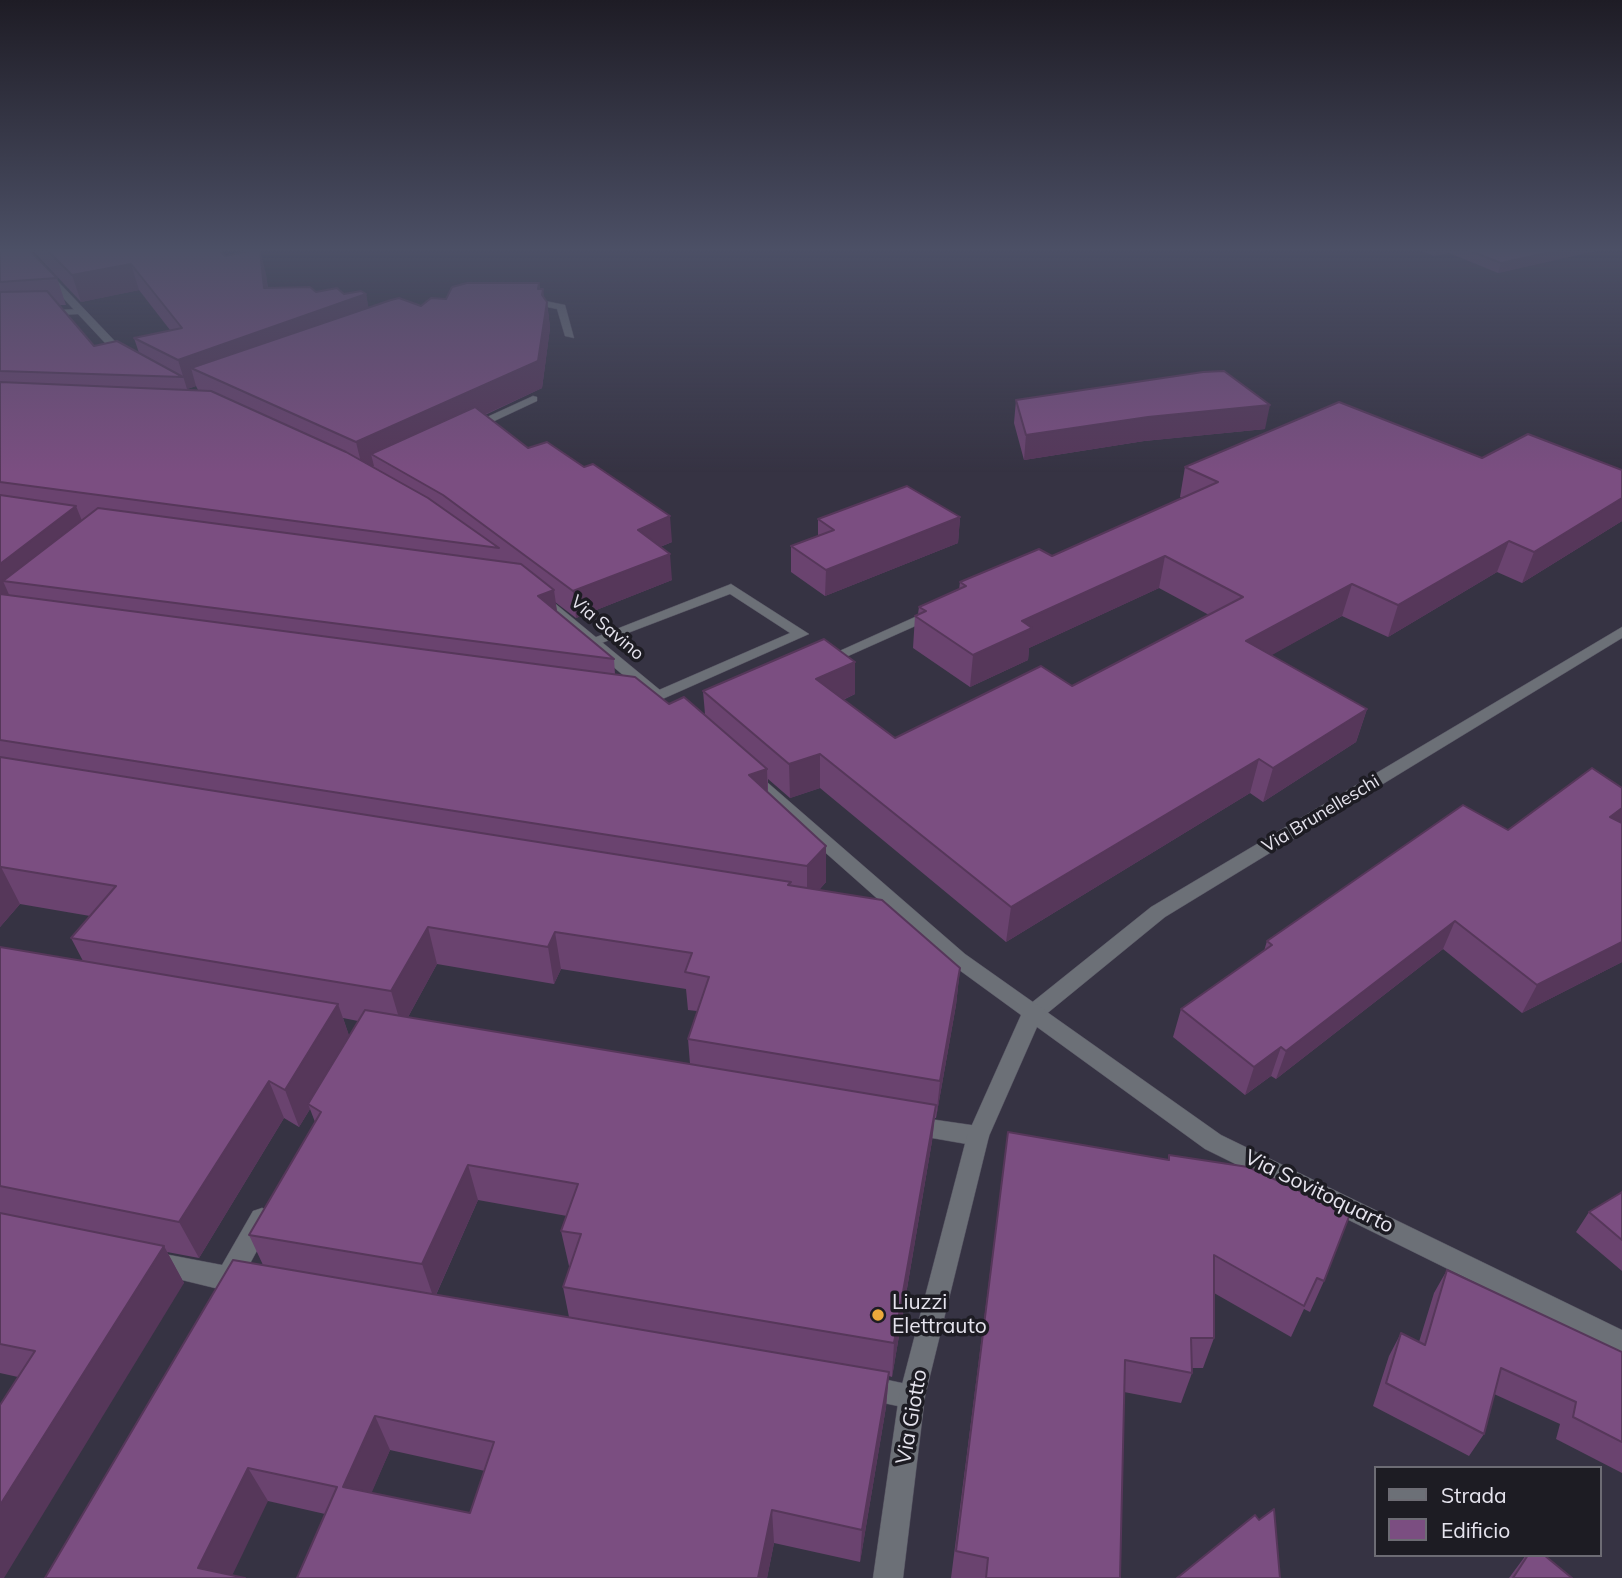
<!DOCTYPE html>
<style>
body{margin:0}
#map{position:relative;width:1622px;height:1578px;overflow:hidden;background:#363343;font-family:Mulish,sans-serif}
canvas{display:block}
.legend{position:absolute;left:1374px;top:1466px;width:228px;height:91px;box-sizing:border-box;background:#1d1c23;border:2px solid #6d6c74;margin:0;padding:9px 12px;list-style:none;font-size:21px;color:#e6e4ee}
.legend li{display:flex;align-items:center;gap:14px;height:35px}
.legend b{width:35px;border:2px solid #6d6c74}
</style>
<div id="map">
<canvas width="1622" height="1578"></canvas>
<ul class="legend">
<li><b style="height:9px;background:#6c7077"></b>Strada</li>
<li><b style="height:19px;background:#7b4e81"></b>Edificio</li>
</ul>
</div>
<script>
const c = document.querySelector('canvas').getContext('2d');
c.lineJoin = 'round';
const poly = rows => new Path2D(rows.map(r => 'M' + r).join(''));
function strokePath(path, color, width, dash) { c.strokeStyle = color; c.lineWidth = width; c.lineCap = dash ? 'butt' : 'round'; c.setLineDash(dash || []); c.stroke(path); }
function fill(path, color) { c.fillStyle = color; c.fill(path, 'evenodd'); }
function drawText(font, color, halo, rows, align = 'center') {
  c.font = font + ' Mulish,sans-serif'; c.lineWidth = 7; c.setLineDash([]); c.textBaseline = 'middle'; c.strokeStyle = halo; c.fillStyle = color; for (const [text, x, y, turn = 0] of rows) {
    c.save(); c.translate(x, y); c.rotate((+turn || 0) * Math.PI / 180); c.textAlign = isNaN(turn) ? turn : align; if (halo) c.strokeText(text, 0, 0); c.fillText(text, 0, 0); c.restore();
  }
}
const minor = poly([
 [526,297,565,305,574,338,565,336,557,309,522,302,521,300,526,297],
 [83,309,84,311,79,314,0,318,0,312,83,309],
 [533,396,537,397,537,401,473,431,463,428,533,396],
 [731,584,809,634,658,701,650,696,652,693,790,633,730,594,599,644,594,646,586,641,731,584],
 [935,608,942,612,940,615,828,665,823,667,815,662,935,608],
 [1622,627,1622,638,1165,917,1039,1020,1032,1022,1025,1020,1022,1014,1025,1008,1151,907,1622,627],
 [909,1116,978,1126,986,1129,989,1136,986,1143,978,1146,909,1134,901,1132,898,1125,901,1118,909,1116],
 [262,1208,271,1211,274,1219,246,1271,252,1273,256,1281,252,1289,243,1293,227,1291,145,1271,142,1263,145,1255,154,1252,222,1265,253,1211,262,1208],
 [864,1375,921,1387,925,1396,921,1405,912,1409,855,1397,851,1388,855,1379,864,1375]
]);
const tertiary = poly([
 [19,251,29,251,129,356,129,360,121,360,19,251],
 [541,595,546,596,660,690,662,693,660,696,648,696,536,602,536,596,541,595],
 [754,774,760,776,965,954,1221,1135,1622,1330,1622,1355,1205,1149,1037,1027,989,1136,925,1396,903,1578,873,1578,899,1396,967,1136,1021,1015,951,964,748,784,745,780,754,774]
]);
const wall = poly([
 [0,251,57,278,66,305,59,305,94,346,139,353,134,338,170,330,139,290,81,302,33,251,220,251,225,256,260,251,266,275,268,288,344,294,366,294,368,307,421,306,446,299,539,283,540,289,547,302,550,328,542,388,485,415,528,448,672,542,660,547,672,580,576,618,555,602,557,611,614,659,615,674,669,704,705,714,703,691,855,694,843,700,895,738,1072,686,1209,615,1159,588,1029,648,1028,660,970,687,913,648,915,616,918,614,919,607,959,590,960,582,1052,556,1182,498,1180,497,1185,467,1482,458,1622,470,1622,521,1522,583,1497,572,1388,637,1342,616,1271,655,1367,709,1356,742,1263,802,1250,793,1006,942,820,788,790,798,768,779,768,792,826,882,819,890,960,968,956,1005,936,1118,935,1118,932,1141,892,1377,889,1376,886,1407,860,1562,774,1543,767,1578,297,1578,325,1514,268,1501,45,1578,263,1265,249,1235,315,1122,310,1109,299,1127,284,1118,199,1258,167,1252,184,1283,18,1377,0,1373,0,947,83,961,71,938,90,916,20,904,0,927],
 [196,386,198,390,187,390,187,389],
 [437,964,554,984,561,969,686,989,688,1010,697,1011,688,1039,690,1064,408,1017],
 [343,1018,358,1021,349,1036],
 [478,1200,567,1216,561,1231,569,1266,570,1266,563,1287,569,1317,436,1295],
 [390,1450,485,1471,470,1513,371,1493],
 [1422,251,1595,251,1498,273,1449,253,1434,256],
 [1016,400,1265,429,1144,441,1024,460,1014,423],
 [960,517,958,543,825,596,791,572,791,546,818,536,818,519],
 [1463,805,1622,962,1522,1013,1443,949,1276,1079,1271,1076,1245,1095,1173,1037,1181,1009,1264,951,1267,941],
 [1008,1132,1168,1160,1169,1155,1324,1281,1310,1312,1304,1309,1291,1337,1214,1293,1214,1338,1203,1368,1192,1368,1192,1373,1181,1403,1124,1392,1120,1578,951,1578],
 [1622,1192,1622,1271,1576,1232,1589,1212],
 [1447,1270,1622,1352,1622,1473,1556,1439,1560,1424,1494,1394,1484,1434,1469,1456,1373,1406,1389,1356,1401,1333,1419,1342,1434,1293],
 [1526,1555,1544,1555,1572,1578,1509,1578]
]);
const shadedWall = poly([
 [260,251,266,275,271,315,264,288],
 [1435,251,1450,251,1449,253,1434,256],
 [1555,251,1595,251,1498,273,1501,263],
 [131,264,139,290,81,302,72,275],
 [543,289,546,311,547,302,550,328,542,388,384,461,371,454,374,466,363,471,356,442,542,295],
 [366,294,371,321,191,368,196,386,187,389,178,360],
 [1270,405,1265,429,1144,441,1024,460,1026,435,1148,417],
 [1622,498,1622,521,1522,583,1534,552],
 [76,506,89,538,3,581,11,599,0,609,0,564],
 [670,516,672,542,640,555,638,530],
 [960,517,958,543,825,596,826,570],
 [1509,541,1497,572,1388,637,1398,605],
 [670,554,672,580,576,618,573,591],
 [1165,556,1159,588,1029,648,1028,660,970,687,973,655,1022,621],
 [1352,584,1342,616,1238,674,1246,641],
 [554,590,559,625,538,596],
 [855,662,855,694,816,712,816,679],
 [1367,709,1356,742,1263,802,1273,768],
 [820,754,820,788,790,798,789,764],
 [1259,759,1250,793,1006,942,1011,907],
 [767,769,768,805,749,775],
 [1622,808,1622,827,1610,817],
 [826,846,826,882,807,903,807,866],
 [1,867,20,904,0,927,0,868],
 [1455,921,1443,949,1276,1079,1286,1051],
 [428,927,437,964,402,1028,391,991],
 [555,932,561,969,554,984,548,947],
 [1622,942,1622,962,1522,1013,1537,985],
 [960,968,956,1005,936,1118,940,1081],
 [338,1004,351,1041,308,1104,310,1109,299,1127,285,1090],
 [1281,1047,1271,1076,1245,1095,1254,1067],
 [269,1081,284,1118,199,1258,179,1222],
 [936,1105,932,1141,892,1377,894,1343],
 [468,1165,478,1200,434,1299,422,1264],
 [164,1246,184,1283,4,1578,0,1578,0,1505],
 [889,1372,886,1407,860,1562,862,1530],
 [375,1416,390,1450,360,1520,343,1487],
 [248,1468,268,1501,231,1578,198,1568],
 [772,1510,774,1543,767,1578,758,1578]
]);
const building = poly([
 [0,251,30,251,57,278,0,282,0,251],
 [48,251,220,251,225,256,249,251,260,251,264,288,310,287,316,292,337,288,344,294,361,291,366,294,178,360,134,338,182,328,131,264,72,275,48,251],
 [1470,251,1555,251,1501,263,1470,251],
 [467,283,539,283,538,289,543,289,542,295,547,302,538,361,356,442,191,368,391,300,399,298,421,306,431,298,446,299,452,287,467,283],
 [47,291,94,346,117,341,183,377,0,371,0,292,47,291],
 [1224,371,1270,405,1148,417,1026,435,1016,400,1203,372,1224,371],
 [0,382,211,391,346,452,428,498,499,548,0,482,0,382],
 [1339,402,1482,458,1528,434,1622,470,1622,498,1534,552,1509,541,1398,605,1352,584,1246,641,1367,709,1273,768,1259,759,1011,907,820,754,789,764,703,691,824,639,855,662,816,679,895,738,1041,666,1072,686,1243,597,1165,556,1022,621,1032,628,973,655,915,616,926,611,919,607,966,586,960,582,1039,549,1052,556,1218,482,1185,467,1339,402],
 [475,407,528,448,547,442,584,467,593,464,670,516,638,530,670,554,573,591,443,495,371,454,475,407],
 [907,486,960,517,826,570,791,546,834,530,818,519,907,486],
 [0,495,76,506,0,564,0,495],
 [98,508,521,564,554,590,538,596,614,659,3,581,98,508],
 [0,594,635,677,669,704,684,697,767,769,749,775,826,846,807,866,0,740,0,594],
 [0,757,791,882,788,885,882,900,960,968,940,1081,688,1039,709,977,685,972,692,953,555,932,548,947,428,927,391,991,71,938,116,886,1,867,0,868,0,757],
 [1592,768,1622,788,1622,808,1610,817,1622,823,1622,942,1537,985,1455,921,1286,1051,1281,1047,1254,1067,1181,1009,1272,945,1267,941,1463,805,1508,830,1592,768],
 [0,947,338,1004,285,1090,269,1081,179,1222,0,1186,0,947],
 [365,1010,936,1105,894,1343,563,1287,581,1234,561,1231,578,1184,468,1165,422,1264,249,1235,321,1112,308,1104,365,1010],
 [1008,1132,1169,1160,1169,1155,1248,1167,1350,1214,1324,1281,1317,1278,1304,1306,1214,1255,1214,1338,1191,1338,1192,1373,1125,1360,1120,1578,986,1578,988,1558,956,1551,1008,1132],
 [1622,1192,1622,1240,1589,1212,1622,1192],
 [0,1213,164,1246,0,1505,0,1405,35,1351,0,1344,0,1213],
 [233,1260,889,1372,862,1530,772,1510,758,1578,297,1578,337,1487,248,1468,198,1568,245,1578,45,1578,233,1260],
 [375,1416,494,1442,470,1513,343,1487,375,1416],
 [1447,1270,1622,1352,1622,1442,1573,1417,1576,1402,1501,1368,1484,1434,1386,1383,1401,1333,1425,1345,1447,1270],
 [1274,1509,1280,1578,1177,1578,1255,1515,1259,1520,1274,1509],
 [1528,1555,1544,1555,1572,1578,1513,1578,1528,1555]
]);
const markers = [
 [878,1315,7,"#eca93b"]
];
const streetNames = [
 ["Via Savino",607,628,40],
 ["Via Brunelleschi",1321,814,-31]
];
const nearStreetnames = [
 ["Via Sovitoquarto",1319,1192,26],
 ["Via Giotto",912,1417,-80]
];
const nearPoinames = [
 ["Liuzzi",892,1303],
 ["Elettrauto",892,1327]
];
strokePath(minor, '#524f5e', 1);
strokePath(tertiary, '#524f5e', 1);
fill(minor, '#6c7077');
fill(tertiary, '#6c7077');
fill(wall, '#6a436f');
fill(shadedWall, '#56375a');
fill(building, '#7b4e81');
strokePath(building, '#56375a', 2);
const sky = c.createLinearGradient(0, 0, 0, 472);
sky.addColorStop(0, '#1e1c25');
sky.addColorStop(0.53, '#4c5066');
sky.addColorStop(1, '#4c506600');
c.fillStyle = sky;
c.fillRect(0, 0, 1622, 472);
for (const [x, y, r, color] of markers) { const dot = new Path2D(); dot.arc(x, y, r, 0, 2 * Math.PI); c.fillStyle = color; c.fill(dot); strokePath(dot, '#1d1c23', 2.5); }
drawText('18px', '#e6e4ee', '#1d1c23', streetNames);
drawText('21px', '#e6e4ee', '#1d1c23', nearStreetnames);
drawText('21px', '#e6e4ee', '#1d1c23', nearPoinames, 'left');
</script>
